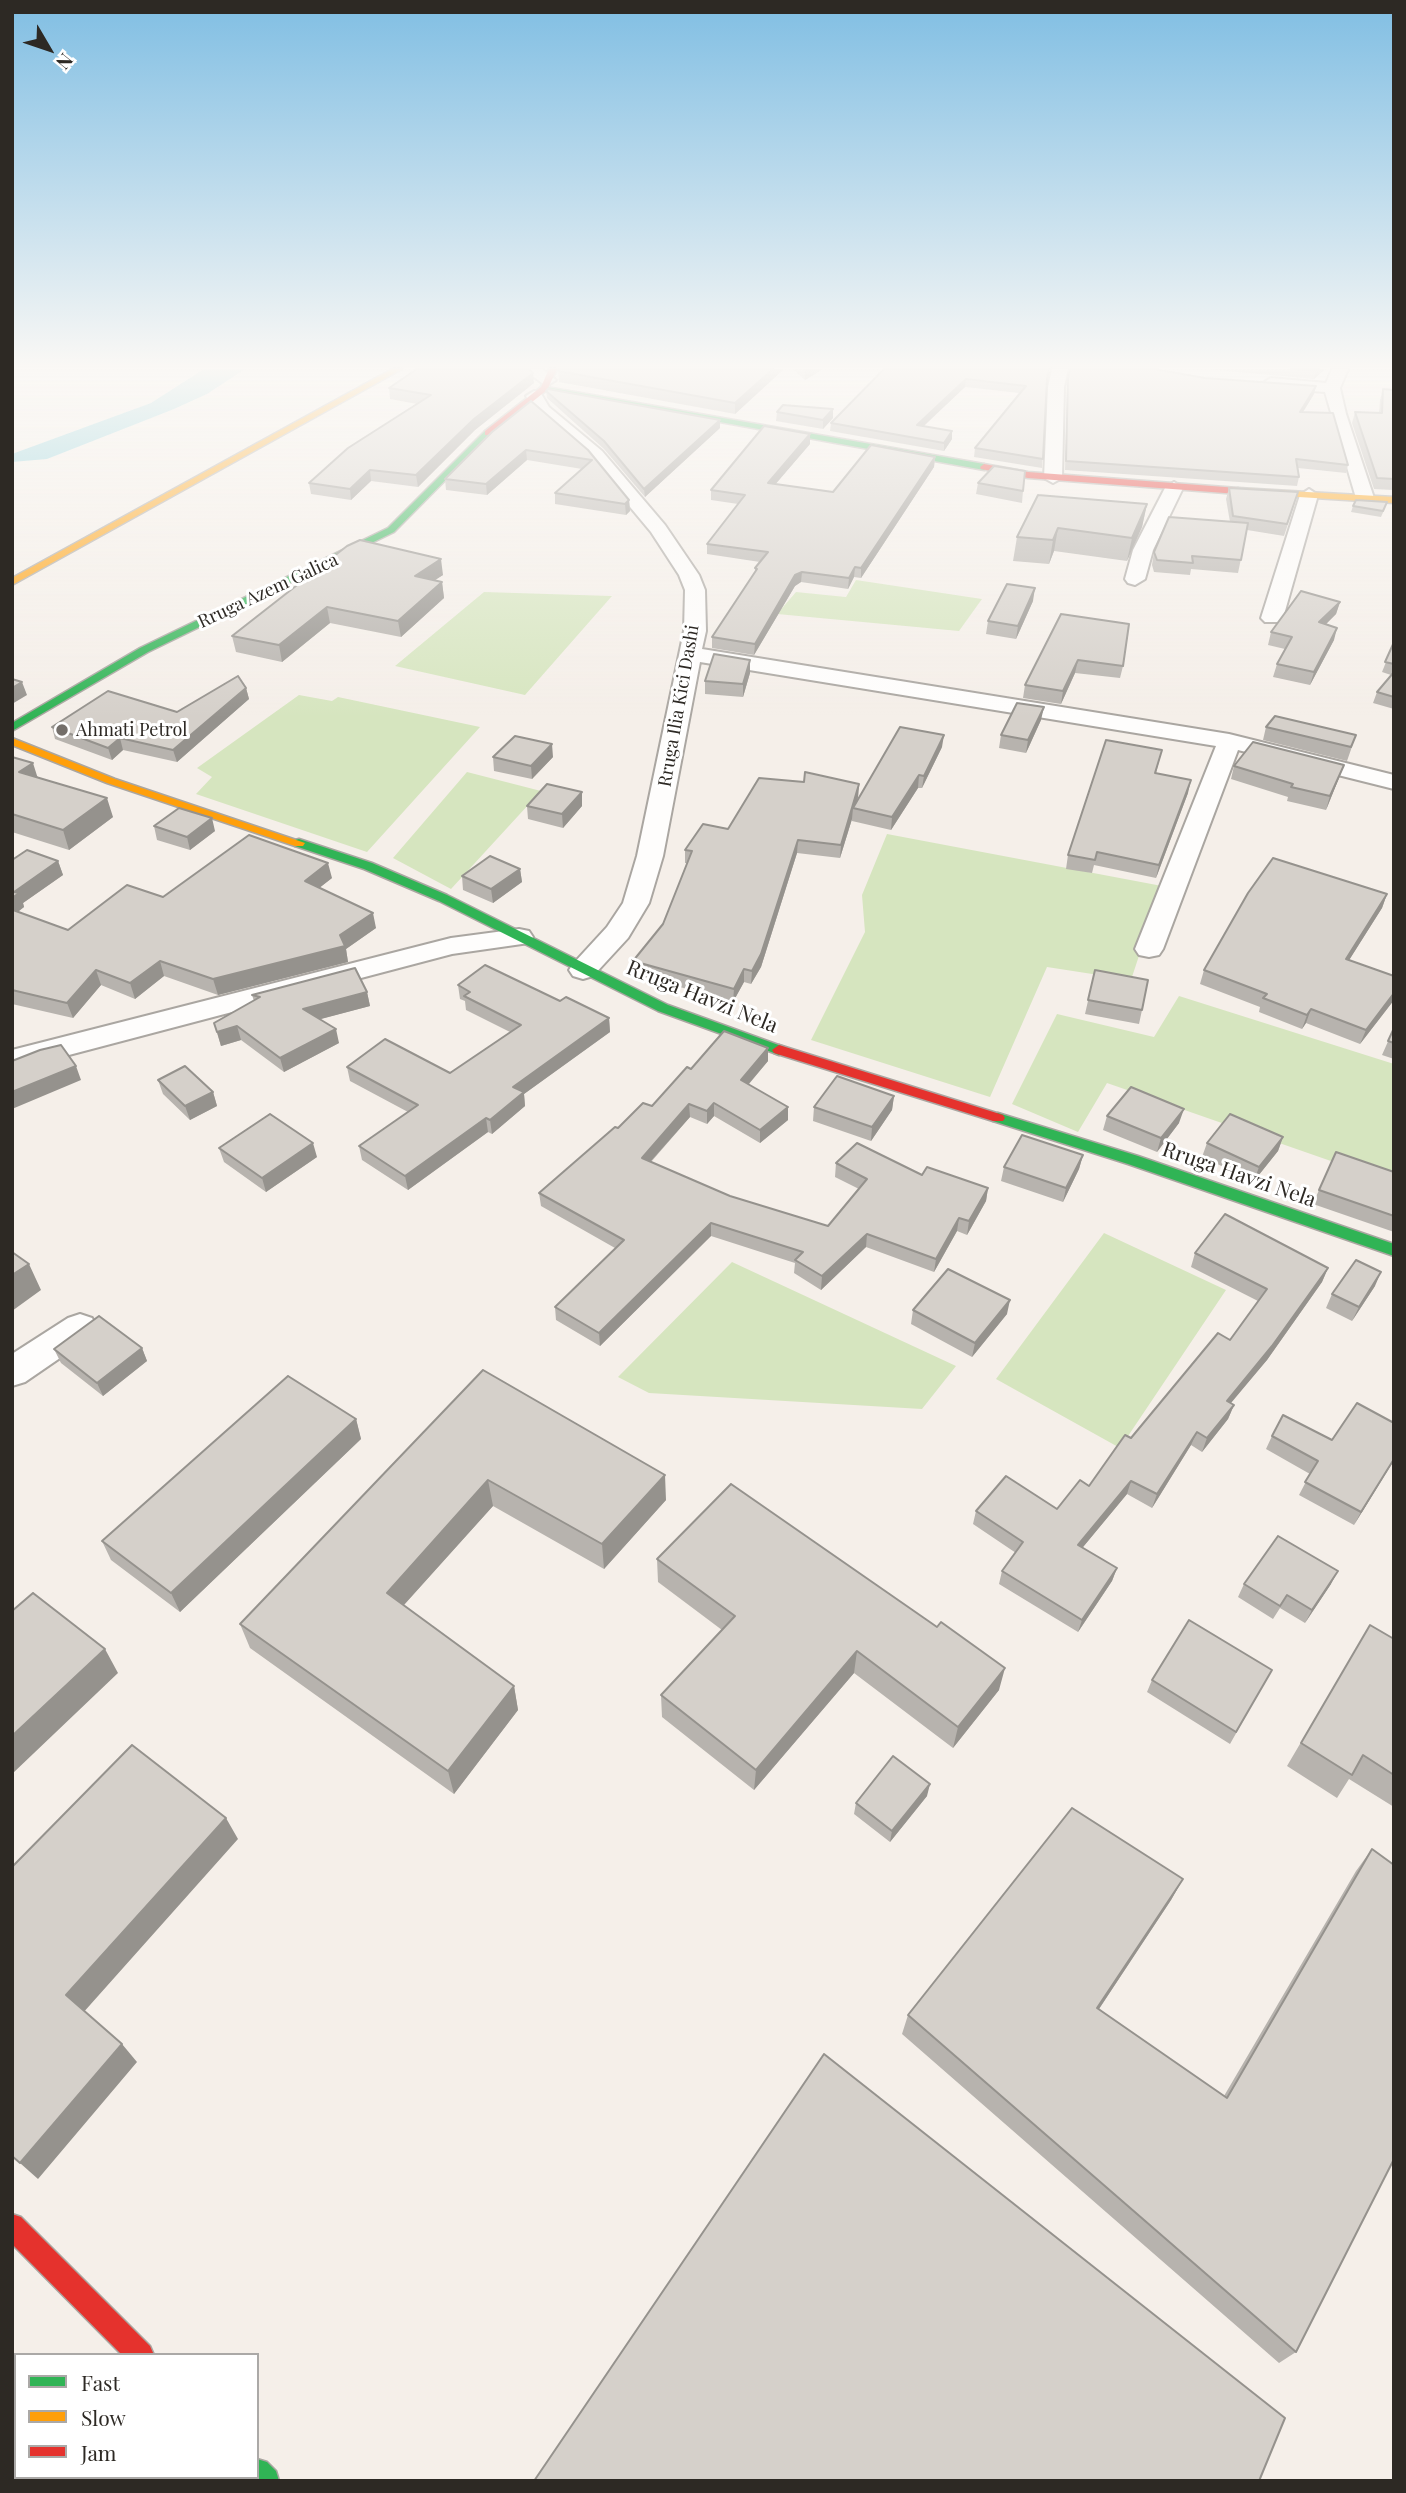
<!DOCTYPE html>
<style>
body{margin:0}
#map{position:relative;width:1406px;height:2493px;overflow:hidden;background:#f5efe9;font-family:"Playfair Display",serif}
canvas{display:block}
.frame{position:absolute;inset:0;border:14px solid #2d2924;pointer-events:none}
.legend{position:absolute;left:14px;top:2353px;width:245px;height:126px;box-sizing:border-box;background:#fff;border:2px solid #aba9a7;margin:0;padding:9px 12px;list-style:none;font-size:21px;color:#2d2924}
.legend li{display:flex;align-items:center;gap:14px;height:35px}
.legend b{width:35px;border:2px solid #aba9a7}
.north{position:absolute;left:14px;top:14px;width:70px;height:70px;-webkit-text-stroke:5px #fff;paint-order:stroke;rotate:129deg;font-size:19px;font-weight:700;line-height:28px;text-align:center;color:#2d2924}
.north::after{content:'';display:block;margin:auto;width:24px;height:32px;background:#2d2924;clip-path:polygon(50% 0,100% 100%,50% 72%,0 100%)}
</style>
<div id="map">
<canvas width="1406" height="2493"></canvas>
<div class="frame"></div>
<ul class="legend">
<li><b style="height:9px;background:#30b455"></b>Fast</li>
<li><b style="height:9px;background:#ff9f0a"></b>Slow</li>
<li><b style="height:9px;background:#e5322d"></b>Jam</li>
</ul>
<div class="north">N</div>
</div>
<script>
const c = document.querySelector('canvas').getContext('2d');
c.lineJoin = 'round';
function fill(path, color) { c.fillStyle = color; c.fill(path, 'evenodd'); }
const poly = rows => new Path2D(rows.map(r => 'M' + r).join(''));
function strokePath(path, color, width, dash) { c.strokeStyle = color; c.lineWidth = width; c.lineCap = dash ? 'butt' : 'round'; c.setLineDash(dash || []); c.stroke(path); }
function drawText(font, color, halo, rows, align = 'center') {
  c.font = font + ' "Playfair Display",serif'; c.lineWidth = 6; c.setLineDash([]); c.textBaseline = 'middle'; c.strokeStyle = halo; c.fillStyle = color; for (const [text, x, y, turn = 0] of rows) {
    c.save(); c.translate(x, y); c.rotate((+turn || 0) * Math.PI / 180); c.textAlign = isNaN(turn) ? turn : align; if (halo) c.strokeText(text, 0, 0); c.fillText(text, 0, 0); c.restore();
  }
}
const green = poly([
 [856,580,982,599,959,631,777,614,796,592,846,597],
 [484,592,612,596,525,695,395,666],
 [299,695,332,701,338,697,480,727,367,852,196,794,212,777,197,768],
 [467,772,541,791,451,889,393,858],
 [887,834,1162,886,1131,980,1047,967,990,1097,811,1040,865,932,862,895],
 [1179,996,1394,1064,1394,1183,1107,1083,1078,1132,1012,1104,1057,1014,1154,1037],
 [1104,1233,1226,1290,1120,1448,996,1379],
 [732,1262,956,1366,922,1409,649,1393,618,1377]
]);
const water = poly([
 [204,369,245,369,207,394,174,409,47,459,12,462,12,454,151,403]
]);
const street = poly([
 [523,369,542,369,556,380,548,385,542,383,523,369],
 [1052,369,1068,369,1064,387,1062,478,1053,483,1044,478,1048,387,1052,369],
 [1332,369,1348,369,1340,388,1346,414,1374,498,1372,502,1365,504,1356,498,1325,392,1271,388,1263,383,1271,378,1326,383,1332,369],
 [534,391,540,392,549,407,602,451,665,525,699,575,705,590,706,631,702,649,1229,734,1394,775,1394,789,1238,750,1163,949,1159,955,1149,957,1139,955,1135,949,1216,746,700,662,663,856,649,903,628,938,593,976,583,979,573,976,569,970,573,964,607,927,623,903,637,856,684,631,685,590,679,575,651,532,590,459,536,414,526,396,534,391],
 [1174,482,1183,488,1153,550,1145,579,1135,585,1128,583,1125,579,1133,550,1165,488,1174,482],
 [1309,489,1318,495,1283,618,1279,622,1265,622,1261,618,1300,495,1309,489],
 [519,929,529,931,533,937,529,943,452,954,12,1070,12,1050,451,938,519,929],
 [80,1314,92,1318,97,1327,92,1336,25,1382,12,1386,12,1354,68,1318,80,1314]
]);
const fast = poly([
 [541,386,984,464,988,467,984,470,544,390,541,386],
 [485,431,492,433,394,532,148,652,12,731,12,723,140,648,388,528,485,431],
 [299,839,372,863,447,895,668,1005,784,1047,786,1050,779,1055,774,1053,658,1011,439,901,364,869,295,846,295,840,299,839],
 [998,1113,1138,1156,1394,1244,1394,1256,1128,1164,993,1121,991,1118,993,1115,998,1113],
 [257,2459,267,2462,276,2471,279,2481,247,2481,246,2477,257,2477,257,2459]
]);
const slow = poly([
 [392,369,402,369,12,585,12,578,392,369],
 [1238,488,1394,497,1394,503,1235,493,1234,491,1238,488],
 [12,738,115,779,305,843,303,846,295,846,107,783,12,745,12,738]
]);
const jam = poly([
 [549,369,557,369,547,390,491,435,485,435,485,431,541,387,549,369],
 [984,464,1028,472,1238,488,1242,491,1238,494,1028,478,981,469,980,467,984,464],
 [779,1045,1003,1115,1005,1118,1003,1121,993,1121,774,1053,772,1050,779,1045],
 [12,2214,21,2217,150,2346,154,2355,122,2355,12,2244,12,2214]
]);
const wall = poly([
 [559,369,784,369,735,414,559,382,558,371],
 [793,369,823,369,805,380],
 [884,369,1046,382,1042,468,974,457,975,448,1019,393,965,387,924,426,952,439,944,451,830,431,831,423],
 [1070,369,1316,386,1314,394,1303,412,1348,465,1346,473,1298,468,1299,477,1297,486,1065,470,1067,387],
 [1207,369,1325,369,1314,379],
 [534,383,475,430,418,487,371,481,351,500,311,494,309,483,417,404,390,399,389,388],
 [1383,389,1394,390,1393,490,1374,489,1352,423,1355,412,1379,413,1380,400],
 [546,391,720,428,645,497,604,449,547,398],
 [777,412,833,418,823,429,776,421],
 [492,432,588,450,629,500,630,511,626,515,555,504,555,493,582,469,527,460,487,495,446,490,445,479],
 [810,444,775,484,833,492,935,457,934,467,861,578,854,577,848,589,801,582,795,586,754,655,712,648,712,637,755,573,755,568,760,562,707,554,707,544,738,504,711,500,711,490],
 [978,483,1023,491,1022,503,976,494],
 [1229,488,1295,503,1284,536,1247,530,1238,573,1191,569,1190,575,1154,572,1152,565,1154,552,1230,522,1226,499],
 [1147,504,1142,527,1127,561,1054,551,1049,564,1013,561,1017,537],
 [1353,506,1385,508,1381,517,1351,512],
 [347,546,443,575,434,580,442,582,444,598,401,637,330,623,282,662,236,652,232,636],
 [1033,601,1016,639,986,634,988,621],
 [1340,602,1336,614,1326,624,1334,640,1310,685,1273,677,1277,664,1285,649,1268,645,1271,632],
 [1061,614,1123,666,1120,678,1075,673,1061,704,1023,698,1025,685],
 [1394,642,1394,709,1373,703,1377,692,1391,675,1382,672],
 [750,660,750,673,743,697,705,694,705,681],
 [246,688,249,699,177,762,123,750,112,760,55,739,52,727,177,712],
 [1041,720,1026,753,999,748,1001,735],
 [1266,727,1356,735,1347,761,1263,740],
 [942,747,922,788,918,788,891,830,852,821,852,819,840,858,797,853,761,967,751,984,744,982,733,1002,634,974,633,961,663,924,687,863,685,863,685,850,728,829,804,782,859,784,858,799],
 [1162,750,1156,773,1188,793,1156,878,1094,865,1092,873,1066,869,1068,855],
 [12,757,38,777,113,817,69,850,12,832],
 [493,757,553,757,532,779,494,771],
 [1344,765,1326,810,1287,801,1288,797,1231,779,1234,766],
 [582,792,582,806,563,828,528,819,527,806],
 [154,826,215,831,190,850,157,840],
 [12,860,58,861,63,875,23,903,24,907,18,912,68,930,163,897,332,878,319,888,376,928,346,949,348,962,218,995,164,976,135,999,101,985,73,1018,12,1004],
 [520,869,522,882,493,903,463,890,462,876],
 [1387,894,1382,908,1349,960,1394,976,1394,1000,1360,1044,1306,1023,1302,1029,1259,1012,1260,1007,1200,984,1204,970],
 [1095,970,1142,1010,1139,1024,1085,1014],
 [458,985,560,1001,609,1018,610,1032,524,1094,525,1106,492,1134,488,1132,408,1190,362,1160,359,1146,408,1112,350,1081,347,1067,450,1073,510,1032,466,1010,465,1001,460,999],
 [367,992,370,1006,320,1019,339,1043,284,1072,241,1040,221,1046,214,1023,254,1001,252,995],
 [1394,1028,1394,1059,1382,1055],
 [768,1061,749,1084,788,1120,760,1143,714,1116,707,1124,690,1117,651,1162,730,1196,828,1226,859,1189,835,1177,836,1163,922,1175,988,1188,986,1201,967,1235,957,1231,934,1272,866,1247,821,1290,794,1273,795,1263,711,1236,600,1346,556,1320,555,1307,615,1248,541,1206,539,1193,618,1128,652,1106,691,1069],
 [158,1080,213,1092,217,1106,190,1120,163,1094],
 [894,1096,892,1110,871,1141,813,1121,814,1107],
 [1107,1116,1179,1123,1157,1152,1103,1130],
 [1283,1137,1278,1151,1254,1181,1202,1157,1207,1143],
 [219,1148,317,1157,266,1192,224,1162],
 [1083,1155,1079,1169,1063,1202,1001,1181,1004,1167],
 [1394,1172,1394,1232,1313,1204,1319,1190],
 [1195,1253,1328,1268,1322,1282,1267,1360,1230,1403,1234,1405,1228,1419,1202,1452,1191,1445,1152,1508,1127,1494,1082,1548,1117,1568,1112,1581,1078,1632,999,1584,1002,1571,1016,1553,973,1524,976,1511,1057,1509,1089,1486,1131,1438,1230,1340,1258,1301,1191,1267],
 [1375,1286,1352,1321,1326,1308,1332,1294],
 [913,1310,1007,1314,972,1357,911,1324],
 [142,1348,147,1361,103,1396,61,1363,54,1349],
 [483,1370,666,1500,604,1569,493,1506,404,1605,514,1686,518,1710,454,1794,250,1648,240,1624],
 [356,1419,361,1439,180,1612,111,1560,102,1541],
 [1272,1436,1394,1460,1354,1525,1299,1495,1310,1474,1266,1449],
 [657,1559,999,1690,953,1748,854,1673,754,1790,662,1717,661,1695,722,1630,658,1582],
 [1244,1584,1331,1584,1305,1623,1280,1608,1273,1619,1238,1597],
 [1370,1625,1394,1639,1394,1807,1349,1779,1337,1798,1287,1766],
 [1272,1670,1230,1744,1147,1692,1152,1680],
 [927,1796,890,1842,854,1814,856,1803],
 [1372,1849,1296,2352,1279,2363,902,2034,908,2015,1183,1879,1171,1900,1099,2009,1224,2096,1356,1871]
]);
const shadedWall = poly([
 [773,369,784,369,735,414,735,403],
 [807,369,823,369,805,380,805,370],
 [1319,369,1325,369,1314,379,1316,371],
 [533,373,534,383,475,430,418,487,416,475,474,419],
 [966,379,965,387,916,433,917,425],
 [1316,386,1314,394,1298,420,1300,412],
 [833,409,833,418,823,429,823,420],
 [720,420,720,428,645,497,644,489],
 [952,431,952,439,944,451,944,443],
 [810,434,810,444,768,493,768,483],
 [526,450,527,460,487,495,486,484],
 [935,457,934,467,861,578,861,568],
 [370,470,371,481,351,500,350,489],
 [629,500,630,511,626,515,625,504],
 [1147,504,1142,527,1127,561,1132,538],
 [1058,528,1054,551,1049,564,1053,540],
 [441,559,443,575,417,592,415,576],
 [855,567,854,577,848,589,849,578],
 [802,572,801,582,795,586,754,655,755,644,795,575],
 [442,582,444,598,401,637,398,621],
 [1035,588,1033,601,1016,639,1018,626],
 [1340,602,1336,614,1315,635,1319,622],
 [327,607,330,623,282,662,279,645],
 [1337,628,1334,640,1310,685,1314,672],
 [750,660,750,673,743,697,743,684],
 [1078,660,1075,673,1061,704,1063,691],
 [22,682,27,695,12,704,12,688],
 [246,688,249,699,177,762,173,750],
 [1044,707,1041,720,1026,753,1028,740],
 [944,735,942,747,922,788,924,776],
 [120,738,123,750,112,760,108,748],
 [552,744,553,757,532,779,531,766],
 [33,763,39,782,19,772],
 [1344,765,1339,778,1326,810,1330,796],
 [919,775,918,788,891,830,892,817],
 [1191,780,1188,793,1156,878,1159,865],
 [859,784,858,797,855,808,853,808,852,819,840,858,841,845],
 [582,792,582,806,563,828,562,814],
 [107,798,113,817,69,850,63,830],
 [212,818,215,831,190,850,187,837],
 [798,840,797,853,761,967,751,984,752,971],
 [58,861,63,875,23,903,24,907,12,916,12,898,14,892],
 [328,863,332,878,309,896,305,881],
 [520,869,522,882,493,903,491,889],
 [1387,894,1382,908,1341,973,1346,959],
 [373,913,376,928,346,949,348,962,218,995,213,979,340,935],
 [160,961,164,976,135,999,130,983],
 [744,969,744,982,733,1002,734,989],
 [96,970,101,985,73,1018,67,1003],
 [367,992,370,1006,306,1023,303,1009],
 [1394,993,1394,1000,1360,1044,1366,1030],
 [1311,1009,1306,1023,1302,1029,1307,1015],
 [609,1018,610,1032,524,1094,525,1106,492,1134,490,1120,513,1087],
 [237,1026,241,1040,221,1046,217,1032],
 [336,1029,339,1043,284,1072,280,1058],
 [768,1048,768,1061,741,1093,741,1080],
 [76,1066,81,1080,12,1109,12,1092],
 [213,1092,217,1106,190,1120,185,1106],
 [894,1096,892,1110,871,1141,872,1127],
 [714,1103,714,1116,707,1124,707,1111],
 [689,1104,690,1117,642,1171,642,1158],
 [788,1107,788,1120,760,1143,760,1130],
 [1184,1109,1179,1123,1157,1152,1161,1138],
 [486,1118,488,1132,408,1190,405,1176],
 [1283,1137,1278,1151,1254,1181,1259,1167],
 [313,1143,317,1157,266,1192,262,1178],
 [1083,1155,1079,1169,1063,1202,1066,1188],
 [988,1188,986,1201,967,1235,969,1221],
 [959,1218,957,1231,934,1272,936,1259],
 [711,1223,711,1236,600,1346,599,1333],
 [867,1234,866,1247,821,1290,822,1276],
 [29,1264,41,1290,12,1311,12,1275],
 [1328,1268,1322,1282,1267,1360,1221,1415,1227,1401],
 [1381,1272,1375,1286,1352,1321,1359,1307],
 [1010,1300,1007,1314,972,1357,975,1343],
 [142,1348,147,1361,103,1396,97,1383],
 [1234,1405,1228,1419,1202,1452,1207,1438],
 [356,1419,361,1439,180,1612,171,1593],
 [1197,1432,1191,1445,1152,1508,1157,1494],
 [1394,1459,1394,1460,1354,1525,1361,1512],
 [665,1475,666,1500,604,1569,602,1544],
 [488,1480,493,1506,393,1617,387,1593],
 [1131,1481,1127,1494,1074,1558,1078,1545],
 [1117,1568,1112,1581,1078,1632,1082,1620],
 [1338,1571,1331,1584,1305,1623,1312,1610],
 [105,1649,118,1673,12,1774,12,1736],
 [857,1651,854,1673,754,1790,756,1770],
 [1005,1668,999,1690,953,1748,958,1727],
 [514,1686,518,1710,454,1794,448,1771],
 [930,1784,927,1796,890,1842,892,1831],
 [226,1818,238,1839,82,2014,66,1995],
 [1183,1879,1171,1900,1087,2027,1097,2008],
 [122,2044,137,2062,38,2179,20,2163]
]);
const building = poly([
 [417,369,529,369,533,373,474,419,416,475,370,470,350,489,309,483,348,448,431,395,389,388,417,369],
 [559,369,773,369,735,403,558,371,559,369],
 [884,369,1049,369,1047,379,1043,459,975,448,1026,386,966,379,917,425,952,431,944,443,831,423,884,369],
 [1070,369,1154,369,1205,378,1316,386,1300,412,1333,413,1348,465,1296,459,1299,477,1066,461,1068,379,1070,369],
 [1291,369,1319,369,1316,371,1291,369],
 [548,389,720,420,644,489,604,441,546,391,548,389],
 [1383,389,1394,390,1394,479,1377,478,1355,412,1382,413,1383,389],
 [531,401,588,450,629,500,625,504,555,493,592,460,526,450,486,484,445,479,492,432,531,401],
 [783,405,833,409,823,420,777,412,783,405],
 [764,426,810,434,768,483,833,492,871,445,935,457,861,568,855,567,849,578,802,572,795,575,755,644,712,637,757,569,755,568,768,552,707,544,745,495,711,490,764,426],
 [994,466,1025,471,1023,491,978,483,994,466],
 [1229,488,1298,492,1287,524,1233,516,1229,488],
 [1038,495,1147,504,1132,538,1058,528,1053,540,1017,537,1038,495],
 [1356,500,1387,502,1383,511,1353,506,1356,500],
 [1169,517,1248,523,1241,560,1192,556,1193,563,1157,560,1154,552,1169,517],
 [360,540,441,559,415,576,442,582,398,621,327,607,279,645,232,636,347,546,360,540],
 [1007,584,1035,588,1018,626,988,621,1007,584],
 [1301,591,1340,602,1319,622,1337,628,1314,672,1277,664,1292,637,1271,632,1301,591],
 [1061,614,1129,624,1123,666,1078,660,1063,691,1025,685,1061,614],
 [1394,642,1394,664,1385,662,1394,642],
 [714,654,750,660,743,684,705,681,714,654],
 [1394,672,1394,697,1377,692,1394,672],
 [238,676,246,688,173,750,120,738,108,748,52,727,108,691,177,712,238,676],
 [12,679,22,682,12,688,12,679],
 [1017,703,1044,707,1028,740,1001,735,1017,703],
 [1275,716,1356,735,1351,747,1266,727,1275,716],
 [900,727,944,735,924,776,919,775,892,817,853,808,900,727],
 [515,736,552,744,531,766,493,757,515,736],
 [1106,740,1162,750,1155,773,1191,780,1159,865,1097,852,1095,860,1068,855,1106,740],
 [1253,742,1344,765,1330,796,1291,787,1293,784,1234,766,1253,742],
 [12,757,33,763,19,772,107,798,63,830,12,814,12,757],
 [805,772,859,784,841,845,798,840,761,954,752,971,744,969,734,989,633,961,663,924,692,851,685,850,703,824,728,829,759,778,804,782,805,772],
 [547,784,582,792,562,814,527,806,547,784],
 [179,808,212,818,187,837,154,826,179,808],
 [249,835,328,863,305,881,373,913,340,935,345,946,213,979,160,961,130,983,96,970,67,1003,12,990,13,910,68,930,127,885,163,897,249,835],
 [27,850,58,861,14,892,19,893,12,898,12,860,27,850],
 [490,856,520,869,491,889,462,876,490,856],
 [1273,858,1387,894,1346,959,1394,976,1394,993,1366,1030,1311,1009,1307,1015,1263,998,1267,994,1204,970,1248,893,1273,858],
 [485,965,560,1001,566,997,609,1018,513,1087,524,1092,490,1120,486,1118,405,1176,359,1146,418,1105,347,1067,385,1039,450,1073,521,1025,464,996,470,992,458,985,485,965],
 [355,968,367,992,303,1009,336,1029,280,1058,237,1026,217,1032,214,1023,260,997,252,995,355,968],
 [1095,970,1148,980,1142,1010,1088,1000,1095,970],
 [1394,1028,1394,1043,1388,1041,1394,1028],
 [724,1031,768,1048,741,1080,788,1107,760,1130,714,1103,707,1111,689,1104,642,1158,730,1196,828,1226,867,1179,836,1163,857,1143,922,1175,927,1167,988,1188,969,1221,959,1218,936,1259,867,1234,822,1276,795,1260,803,1252,711,1223,599,1333,555,1307,624,1240,539,1193,615,1127,618,1128,643,1103,652,1106,687,1067,691,1069,724,1031],
 [61,1045,76,1066,12,1092,12,1061,40,1050,61,1045],
 [185,1066,213,1092,185,1106,158,1080,185,1066],
 [837,1076,894,1096,872,1127,814,1107,837,1076],
 [1131,1087,1184,1109,1161,1138,1107,1116,1131,1087],
 [270,1114,313,1143,262,1178,219,1148,270,1114],
 [1230,1114,1283,1137,1259,1167,1207,1143,1230,1114],
 [1022,1135,1083,1155,1066,1188,1004,1167,1022,1135],
 [1336,1152,1394,1172,1394,1216,1319,1190,1336,1152],
 [1225,1214,1328,1268,1272,1346,1227,1401,1234,1405,1207,1438,1197,1432,1157,1494,1131,1481,1078,1545,1117,1568,1082,1620,1002,1571,1023,1542,976,1511,1006,1476,1057,1509,1080,1480,1089,1486,1125,1435,1131,1438,1218,1333,1230,1340,1267,1289,1195,1253,1225,1214],
 [12,1252,29,1264,12,1275,12,1252],
 [1356,1260,1381,1272,1359,1307,1332,1294,1356,1260],
 [948,1269,1010,1300,975,1343,913,1310,948,1269],
 [99,1316,142,1348,97,1383,54,1349,99,1316],
 [483,1370,665,1475,602,1544,488,1480,387,1593,514,1686,448,1771,240,1624,483,1370],
 [288,1376,356,1419,171,1593,102,1541,288,1376],
 [1357,1403,1394,1423,1394,1459,1361,1512,1305,1482,1318,1461,1272,1436,1283,1415,1332,1440,1357,1403],
 [731,1484,937,1627,941,1622,1005,1668,958,1727,857,1651,756,1770,661,1695,735,1616,657,1559,731,1484],
 [1278,1536,1338,1571,1312,1610,1287,1595,1280,1606,1244,1584,1278,1536],
 [33,1593,105,1649,12,1736,12,1611,33,1593],
 [1189,1620,1272,1670,1236,1732,1152,1680,1189,1620],
 [1370,1625,1394,1639,1394,1775,1363,1755,1352,1775,1301,1743,1370,1625],
 [132,1745,226,1818,66,1995,122,2044,20,2163,12,2156,12,1867,132,1745],
 [893,1756,930,1784,892,1831,856,1803,893,1756],
 [1072,1808,1183,1879,1097,2008,1227,2098,1372,1849,1394,1865,1394,2159,1296,2352,908,2015,1072,1808],
 [824,2054,1285,2418,1259,2481,534,2481,824,2054]
]);
const markers = [
 [62,730,7,"#736e69"]
];
const farStreetnames = [
 ["Rruga Azem Galica",268,591,-25],
 ["Rruga Ilia Kici Dashi",679,706,-80]
];
const farPoinames = [
 ["Ahmati Petrol",76,730]
];
const streetNames = [
 ["Rruga Havzi Nela",702,997,22],
 ["Rruga Havzi Nela",1239,1175,19]
];
fill(green, '#d6e5bf');
fill(water, '#84cedb');
strokePath(street, '#aaa6a1', 4);
strokePath(fast, '#aaa6a1', 3);
strokePath(slow, '#aaa6a1', 3);
strokePath(jam, '#aaa6a1', 3);
fill(street, '#fefdfc');
fill(fast, '#30b455');
fill(slow, '#ff9f0a');
fill(jam, '#e5322d');
fill(wall, '#b7b3ae');
fill(shadedWall, '#95928d');
fill(building, '#d5d0ca');
strokePath(building, '#95928d', 2);
const sky = c.createLinearGradient(0, 0, 0, 718);
sky.addColorStop(0, '#80bee3');
sky.addColorStop(0.51, '#faf8f5');
sky.addColorStop(1, '#faf8f500');
c.fillStyle = sky;
c.fillRect(0, 0, 1406, 718);
for (const [x, y, r, color] of markers) { const dot = new Path2D(); dot.arc(x, y, r, 0, 2 * Math.PI); c.fillStyle = color; c.fill(dot); strokePath(dot, '#fff', 2.5); }
drawText('18px', '#2d2924', '#fff', farStreetnames);
drawText('18px', '#2d2924', '#fff', farPoinames, 'left');
drawText('21px', '#2d2924', '#fff', streetNames);
</script>
